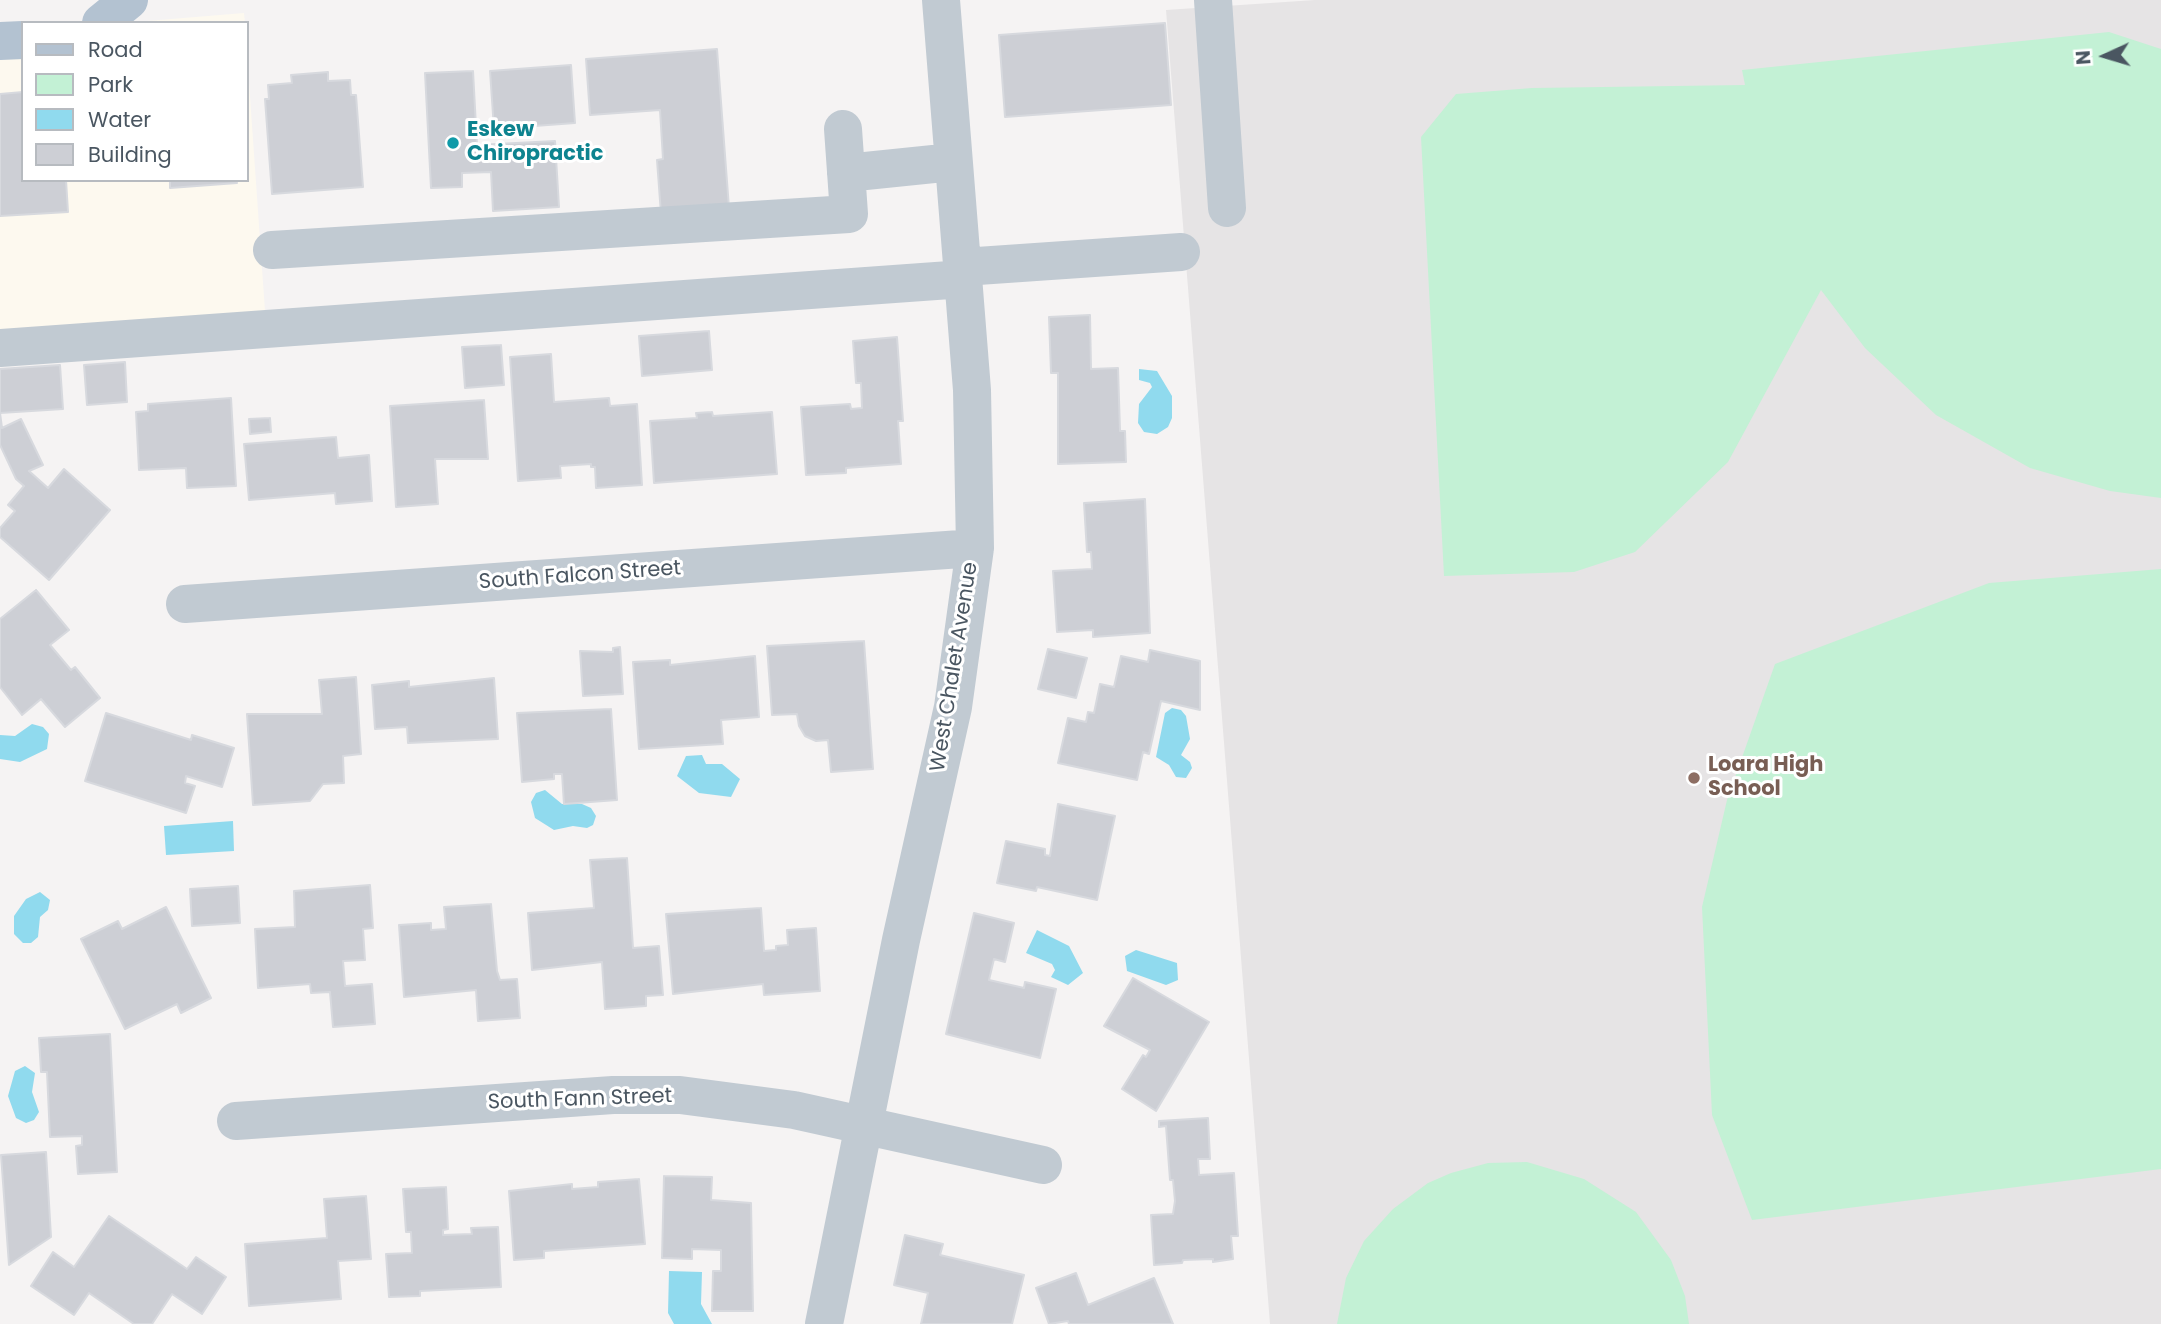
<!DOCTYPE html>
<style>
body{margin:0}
#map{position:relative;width:2161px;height:1324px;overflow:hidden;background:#f5f3f3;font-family:Poppins,sans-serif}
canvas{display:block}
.legend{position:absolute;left:21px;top:21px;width:228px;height:161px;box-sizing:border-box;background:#fff;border:2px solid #b7bbc0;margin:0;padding:9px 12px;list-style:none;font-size:21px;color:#4a5661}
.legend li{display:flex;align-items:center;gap:14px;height:35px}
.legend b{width:35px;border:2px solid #b7bbc0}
.north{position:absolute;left:2070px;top:21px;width:70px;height:70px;-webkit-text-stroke:5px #fff;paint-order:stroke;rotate:266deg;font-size:19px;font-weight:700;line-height:28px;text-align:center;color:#4a5661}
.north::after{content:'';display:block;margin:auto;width:24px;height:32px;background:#4a5661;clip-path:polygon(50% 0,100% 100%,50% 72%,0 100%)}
</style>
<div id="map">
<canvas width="2161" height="1324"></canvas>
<ul class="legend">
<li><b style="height:9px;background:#b3c2d1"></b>Road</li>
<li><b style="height:19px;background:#c3f1d5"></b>Park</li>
<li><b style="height:19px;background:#90daee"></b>Water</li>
<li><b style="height:19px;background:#cdcfd5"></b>Building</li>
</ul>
<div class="north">N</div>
</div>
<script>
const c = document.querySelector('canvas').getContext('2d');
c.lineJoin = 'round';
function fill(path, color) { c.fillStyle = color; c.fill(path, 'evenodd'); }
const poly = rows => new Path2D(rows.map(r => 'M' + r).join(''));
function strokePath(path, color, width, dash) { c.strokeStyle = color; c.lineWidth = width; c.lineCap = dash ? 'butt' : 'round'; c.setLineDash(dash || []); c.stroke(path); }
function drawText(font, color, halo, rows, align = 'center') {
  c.font = font + ' Poppins,sans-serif'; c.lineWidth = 6; c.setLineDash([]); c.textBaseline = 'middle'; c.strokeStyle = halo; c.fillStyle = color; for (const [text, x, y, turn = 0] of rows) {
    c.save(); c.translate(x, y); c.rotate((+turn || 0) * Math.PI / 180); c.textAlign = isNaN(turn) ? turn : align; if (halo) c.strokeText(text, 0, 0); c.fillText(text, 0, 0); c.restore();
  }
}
const commercial = poly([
 [244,13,245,23,123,23],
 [23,31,23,180,247,180,247,54,265,311,0,331,0,32]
]);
const education = poly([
 [1315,0,2161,0,2161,1324,1270,1324,1166,10]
]);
const green = poly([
 [2109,32,2161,49,2161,498,2110,491,2030,468,1936,415,1865,348,1821,290,1728,462,1635,552,1574,572,1444,576,1421,137,1456,94,1532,88,1745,85,1742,70],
 [2161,569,2161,1169,1752,1220,1712,1115,1702,907,1727,800,1775,664,1989,583],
 [1527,1162,1584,1179,1636,1212,1671,1260,1685,1296,1689,1324,1337,1324,1346,1278,1364,1241,1393,1209,1428,1183,1451,1173,1488,1163]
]);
const water = poly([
 [1139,369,1157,371,1172,396,1172,418,1168,427,1157,434,1144,432,1138,423,1139,404,1152,387,1150,383,1139,380],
 [1172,708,1181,710,1186,716,1190,739,1181,755,1190,762,1192,768,1186,778,1176,777,1169,765,1156,757,1165,713],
 [32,724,43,727,49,734,47,749,20,762,0,759,0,735,15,736],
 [702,755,706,764,722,764,740,779,731,797,699,793,677,776,686,756],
 [545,790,562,804,582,804,591,808,596,816,593,825,587,828,573,826,554,830,535,818,531,802,536,793],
 [233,821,234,851,166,855,164,826],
 [40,892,50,900,48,910,40,917,38,937,31,943,23,943,14,934,14,916,26,899],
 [1037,930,1069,946,1083,973,1068,985,1051,977,1055,970,1052,964,1026,953],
 [1136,950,1177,963,1178,980,1166,985,1127,971,1125,956],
 [25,1066,35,1073,32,1092,39,1112,34,1120,26,1123,16,1118,8,1096,15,1071],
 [669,1271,702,1272,701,1304,712,1324,674,1324,668,1313]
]);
const building = poly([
 [1165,23,1171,105,1005,117,999,35,1165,23],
 [717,49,729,208,661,214,657,160,663,159,660,110,590,115,586,59,717,49],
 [571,65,575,123,494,129,490,71,571,65],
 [473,71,477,145,555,141,559,207,493,211,491,172,462,173,462,187,431,188,425,73,473,71],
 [328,72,328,81,350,80,351,95,356,95,363,187,272,194,265,99,269,99,268,85,292,83,291,75,328,72],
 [23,92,23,180,66,180,68,212,0,216,0,94,23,92],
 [170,180,236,180,237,183,170,188,170,180],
 [1090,315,1091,369,1118,368,1120,431,1125,431,1126,462,1058,464,1058,373,1051,373,1049,317,1090,315],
 [709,331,712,370,642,376,639,336,709,331],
 [897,337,903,421,898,421,901,464,846,468,846,473,806,475,801,407,850,404,851,409,862,408,861,383,856,383,853,341,897,337],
 [501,345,504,385,465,388,462,347,501,345],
 [551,354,554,402,609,398,610,406,637,404,642,485,596,488,595,467,591,467,591,464,560,466,561,478,518,481,510,357,551,354],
 [125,362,127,402,87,405,84,365,125,362],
 [60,365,63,409,0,413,0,369,60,365],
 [231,398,236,486,187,488,186,468,139,470,136,412,148,411,148,404,231,398],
 [484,400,488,459,435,459,438,504,396,507,390,406,484,400],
 [712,412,713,416,772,412,777,474,654,483,650,421,697,418,696,413,712,412],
 [0,413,2,428,21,419,43,465,29,471,48,488,64,469,110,510,49,580,0,537,0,528,15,511,8,505,24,486,16,479,0,445,0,413],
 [270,418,271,432,250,434,249,419,270,418],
 [336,437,338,458,369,455,372,501,336,504,335,493,249,500,244,444,336,437],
 [1145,499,1150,633,1093,637,1093,630,1057,632,1053,571,1092,569,1091,552,1087,552,1084,503,1145,499],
 [36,590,69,630,50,645,71,670,75,667,100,698,65,727,41,699,22,715,0,687,0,619,36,590],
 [864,641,873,769,831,772,828,740,816,741,805,736,799,726,797,714,772,715,767,646,864,641],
 [620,647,623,694,583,696,580,651,613,652,613,648,620,647],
 [1048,649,1087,658,1076,698,1038,689,1048,649],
 [1150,650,1200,661,1200,710,1161,701,1149,754,1143,752,1137,780,1058,763,1068,718,1086,722,1088,712,1094,713,1100,684,1114,687,1121,656,1148,662,1150,650],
 [755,656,759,717,721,720,723,744,639,749,633,662,670,660,670,665,755,656],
 [356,677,361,754,343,756,344,783,323,784,310,801,253,805,247,714,322,714,319,680,356,677],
 [494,678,498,739,408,743,407,727,375,729,372,685,409,681,409,687,494,678],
 [611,709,617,800,564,804,562,774,554,774,554,779,522,782,517,713,611,709],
 [106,713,191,740,192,735,234,748,222,787,186,776,185,783,195,786,186,813,85,781,106,713],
 [1058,804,1115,816,1097,900,1037,887,1036,891,997,883,1006,841,1045,849,1045,855,1050,856,1058,804],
 [627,858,633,948,659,946,663,995,646,996,646,1006,605,1009,602,962,532,970,528,913,594,908,590,860,627,858],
 [370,885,373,928,363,929,365,960,343,961,345,986,372,984,375,1024,333,1027,330,992,311,993,310,984,258,988,255,929,295,927,294,891,370,885],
 [238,886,240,923,192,926,190,889,238,886],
 [491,904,497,971,500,980,517,979,520,1018,478,1021,476,990,404,997,399,925,431,923,431,930,446,929,444,907,491,904],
 [166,907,211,998,181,1013,177,1004,125,1029,81,939,118,921,122,929,166,907],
 [761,908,764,951,776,950,776,946,788,945,787,930,816,928,820,991,764,995,763,984,673,994,666,914,761,908],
 [974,913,1014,923,1005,962,994,959,989,980,1024,988,1025,982,1056,989,1040,1058,946,1034,974,913],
 [1133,978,1209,1022,1156,1111,1122,1089,1143,1055,1146,1057,1150,1050,1104,1026,1133,978],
 [110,1034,117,1172,78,1174,76,1146,82,1145,82,1136,50,1137,47,1072,41,1072,39,1038,110,1034],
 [1208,1118,1210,1159,1198,1159,1199,1175,1234,1173,1238,1236,1231,1236,1233,1259,1213,1262,1213,1259,1183,1260,1182,1263,1154,1265,1151,1215,1173,1214,1175,1201,1173,1180,1170,1180,1166,1126,1159,1127,1159,1121,1208,1118],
 [46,1152,51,1237,9,1265,1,1155,46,1152],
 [664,1176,712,1177,711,1200,751,1203,753,1311,712,1311,713,1271,721,1271,721,1250,692,1249,692,1259,662,1258,664,1176],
 [639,1179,645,1244,544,1251,544,1258,514,1260,509,1191,572,1184,572,1189,598,1187,598,1182,639,1179],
 [446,1187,448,1229,443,1230,443,1235,472,1234,471,1228,498,1227,501,1287,420,1291,420,1296,389,1297,386,1254,412,1253,411,1232,406,1232,403,1189,446,1187],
 [366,1196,371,1259,338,1261,341,1299,249,1306,245,1244,327,1238,324,1199,366,1196],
 [109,1216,187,1269,196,1257,226,1277,202,1314,172,1294,152,1324,134,1324,89,1293,74,1315,31,1286,53,1252,74,1267,109,1216],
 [905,1235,943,1244,940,1255,1024,1275,1012,1324,921,1324,928,1293,894,1285,905,1235],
 [1076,1273,1088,1305,1154,1278,1173,1324,1069,1324,1068,1321,1049,1324,1036,1288,1076,1273]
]);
const minor = poly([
 [1213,0,1227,208],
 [846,173,953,162],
 [272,250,849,214,843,129],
 [963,267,1181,252],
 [0,348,964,279],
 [185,604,975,548],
 [236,1121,613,1095,680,1095,794,1110,1043,1165],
 [824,1324,901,940,953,707,975,548,972,390,941,0]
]);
const major = poly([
 [101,23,129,0],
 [0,41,23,40]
]);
const markers = [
 [453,143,7,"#0f9aa8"],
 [1694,778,7,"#8d6e63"]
];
const cultureNames = [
 ["Eskew",467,131],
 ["Chiropractic",467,155]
];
const streetNames = [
 ["South Falcon Street",580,576,-4],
 ["West Chalet Avenue",955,667,-81],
 ["South Fann Street",580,1100,-2]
];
const educationNames = [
 ["Loara High",1708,766],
 ["School",1708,790]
];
fill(commercial, '#fdf9ef');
fill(education, '#e6e4e5');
fill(green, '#c3f1d5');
fill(water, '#90daee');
fill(building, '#cdcfd5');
strokePath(building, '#d7d9de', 2);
strokePath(minor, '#c1cad2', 38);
strokePath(major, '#b3c2d1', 38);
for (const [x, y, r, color] of markers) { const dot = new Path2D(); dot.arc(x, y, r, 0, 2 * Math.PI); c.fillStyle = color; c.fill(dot); strokePath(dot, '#fff', 2.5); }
drawText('bold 21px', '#0d838f', '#fff', cultureNames, 'left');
drawText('21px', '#4a5661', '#fff', streetNames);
drawText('bold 21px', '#785e54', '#fff', educationNames, 'left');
</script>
